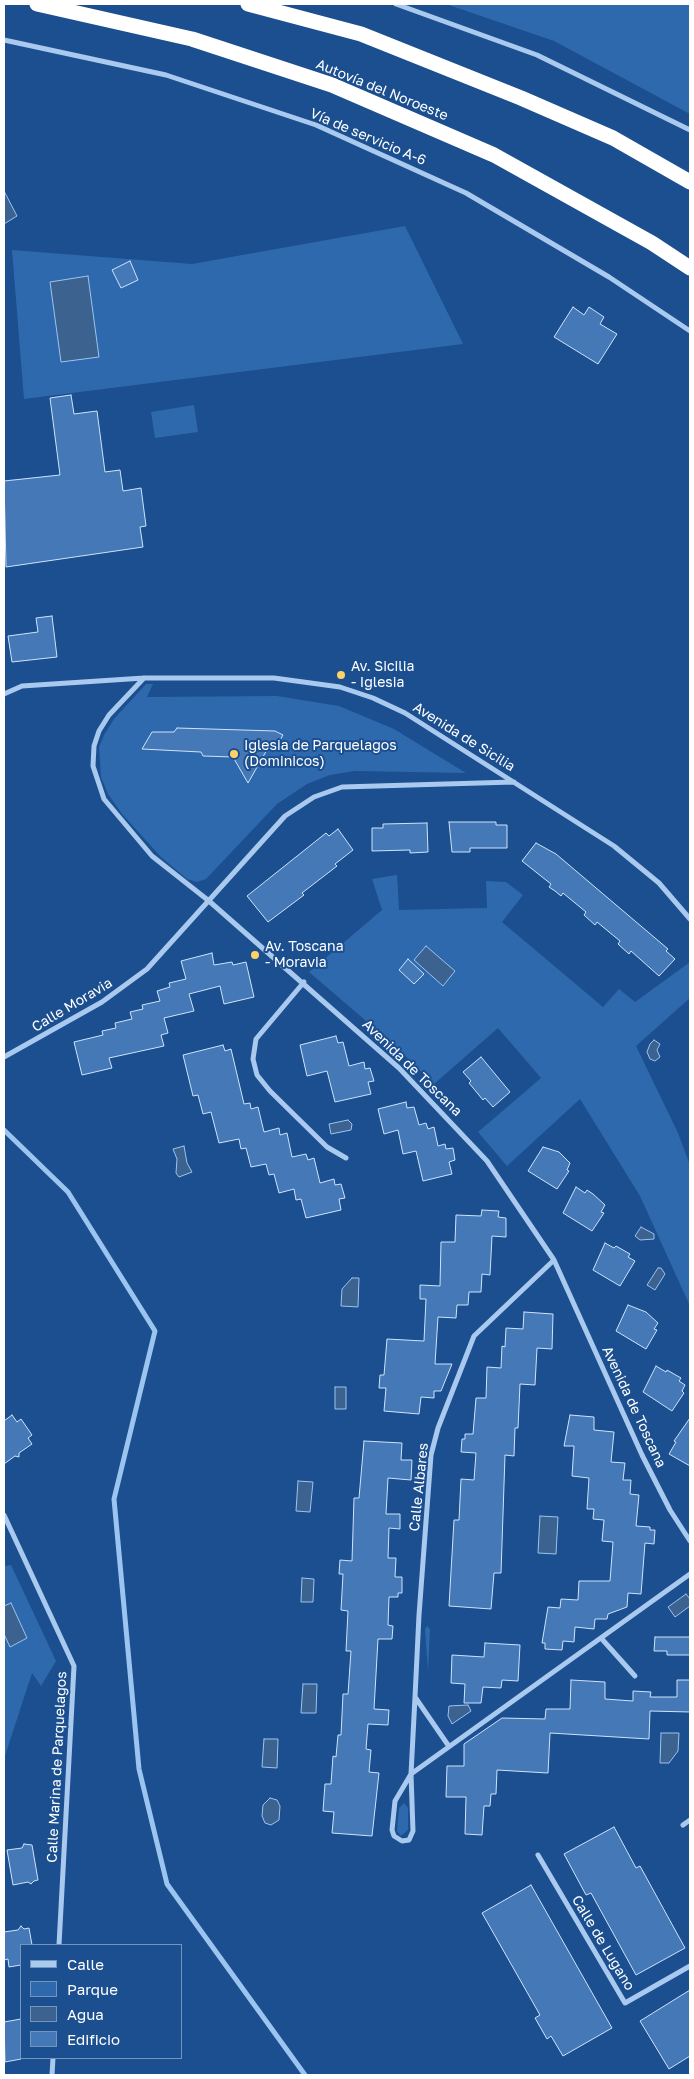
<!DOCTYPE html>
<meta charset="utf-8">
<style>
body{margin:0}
#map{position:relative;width:694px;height:2079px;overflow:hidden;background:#1b4f8f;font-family:"Golos Text",sans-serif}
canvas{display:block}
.frame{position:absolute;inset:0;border:5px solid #fff;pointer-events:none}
.legend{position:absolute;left:20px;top:1944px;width:162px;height:115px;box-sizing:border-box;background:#1b4f8f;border:1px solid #7695bc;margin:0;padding:6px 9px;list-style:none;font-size:15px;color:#fff}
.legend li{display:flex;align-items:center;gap:10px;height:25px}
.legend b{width:25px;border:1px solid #7695bc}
</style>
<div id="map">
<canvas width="694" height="2079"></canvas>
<div class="frame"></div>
<ul class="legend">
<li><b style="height:6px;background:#a9c9ee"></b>Calle</li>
<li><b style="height:14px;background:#2e69ad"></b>Parque</li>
<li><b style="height:14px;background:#3c6290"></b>Agua</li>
<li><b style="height:14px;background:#4478b7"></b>Edificio</li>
</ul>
</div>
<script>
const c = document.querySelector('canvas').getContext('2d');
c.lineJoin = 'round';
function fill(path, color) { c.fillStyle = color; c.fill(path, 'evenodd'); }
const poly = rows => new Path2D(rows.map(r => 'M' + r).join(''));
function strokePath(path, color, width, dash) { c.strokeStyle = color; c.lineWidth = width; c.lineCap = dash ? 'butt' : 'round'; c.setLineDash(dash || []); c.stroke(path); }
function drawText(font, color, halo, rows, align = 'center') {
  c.font = font + ' "Golos Text",sans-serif'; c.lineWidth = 4; c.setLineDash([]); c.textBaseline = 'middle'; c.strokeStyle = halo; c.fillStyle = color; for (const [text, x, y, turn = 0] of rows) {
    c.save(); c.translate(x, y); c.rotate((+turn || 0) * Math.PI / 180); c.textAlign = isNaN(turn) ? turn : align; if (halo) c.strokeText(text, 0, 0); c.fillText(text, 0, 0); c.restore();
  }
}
const green = poly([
 [446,4,690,4,690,114,554,41],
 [405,226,463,344,24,399,12,250,192,264],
 [194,405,198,432,155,438,151,412],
 [146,684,153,684,147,697,277,696,339,706,394,729,466,773,355,771,330,775,307,784,277,804,206,879,197,882,187,879,161,857,122,814,108,794,101,777,99,747,104,735,114,719],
 [397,875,399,910,487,908,486,881,506,882,523,895,502,922,603,1007,619,989,635,1002,690,962,690,998,636,1046,678,1133,690,1165,690,1306,640,1196,580,1099,507,1166,478,1132,541,1078,498,1028,434,1084,394,1045,309,972,382,910,372,879],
 [11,1565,56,1661,41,1686,32,1673,4,1759,4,1566],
 [427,1626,430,1629,428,1672,425,1629],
 [404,1803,408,1808,408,1830,401,1836,397,1831,399,1808]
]);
const water = poly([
 [4,191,17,216,4,224,4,191],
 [88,276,99,357,61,362,50,282,88,276],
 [426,946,455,971,443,986,414,960,426,946],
 [654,1040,660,1044,657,1050,660,1057,655,1061,650,1059,647,1052,650,1044,654,1040],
 [348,1120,352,1124,351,1130,331,1134,329,1124,348,1120],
 [184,1146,187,1163,192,1172,179,1177,176,1173,177,1159,173,1149,184,1146],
 [641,1227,654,1234,654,1239,640,1240,635,1236,641,1227],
 [658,1268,661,1268,665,1274,655,1290,647,1285,658,1268],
 [352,1278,359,1278,358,1307,341,1306,342,1289,352,1278],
 [335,1387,346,1387,346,1409,335,1409,335,1387],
 [298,1481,313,1482,310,1512,296,1511,298,1481],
 [540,1516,558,1517,556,1554,538,1553,540,1516],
 [302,1578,314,1579,313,1602,301,1602,302,1578],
 [686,1594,690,1599,690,1606,675,1617,668,1607,686,1594],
 [11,1603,27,1638,10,1647,4,1634,4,1606,11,1603],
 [303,1684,317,1684,316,1713,301,1713,303,1684],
 [468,1705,471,1711,452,1724,448,1716,449,1706,468,1705],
 [661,1733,679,1733,678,1751,669,1763,660,1763,661,1733],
 [264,1739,278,1739,277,1768,262,1767,264,1739],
 [270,1798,277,1800,280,1806,279,1820,271,1825,265,1823,262,1816,263,1805,270,1798]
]);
const stream = poly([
 [4,1130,68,1192,155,1331,114,1499,139,1769,167,1884,305,2075]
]);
const building = poly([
 [130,261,138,280,121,288,112,270,130,261],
 [573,307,584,315,589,307,604,317,600,324,617,334,598,364,554,337,573,307],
 [71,395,74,414,97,411,105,472,120,470,123,491,141,488,146,526,140,527,143,547,6,567,4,481,60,475,50,398,71,395],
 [52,616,57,657,12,662,8,636,38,632,36,618,52,616],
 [177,728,275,731,283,735,274,751,268,748,248,783,233,757,203,756,201,752,142,749,152,732,174,732,177,728],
 [449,822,496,822,496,825,507,825,507,848,470,848,470,852,452,852,449,822],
 [427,823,428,852,410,853,410,850,372,851,372,828,383,828,383,824,427,823],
 [338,829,353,850,335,864,337,866,302,893,304,895,268,922,247,896,326,833,329,836,338,829],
 [536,843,556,854,668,949,666,951,675,959,659,976,631,951,629,954,618,944,620,941,597,922,595,925,584,915,586,912,563,893,561,896,555,891,549,887,551,884,522,861,536,843],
 [212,953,214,965,232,962,233,965,246,962,254,997,224,1004,220,986,189,994,194,1011,164,1018,168,1033,161,1035,164,1046,109,1058,112,1068,82,1075,74,1042,103,1035,102,1031,116,1028,115,1023,132,1019,130,1012,143,1009,142,1005,160,1001,157,991,170,987,169,983,186,979,181,961,212,953],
 [408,959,424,974,414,984,399,970,408,959],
 [336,1036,338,1043,343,1042,349,1066,364,1062,365,1069,370,1068,374,1081,368,1082,371,1094,335,1102,327,1071,307,1076,300,1045,336,1036],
 [223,1045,225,1051,231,1049,244,1104,250,1103,251,1109,258,1107,264,1132,279,1128,280,1135,287,1133,292,1157,306,1154,308,1160,314,1158,320,1183,334,1179,335,1185,341,1184,345,1198,339,1199,341,1210,306,1218,301,1199,296,1200,294,1189,279,1193,274,1174,269,1175,266,1164,251,1167,246,1148,241,1149,239,1139,219,1143,211,1112,203,1114,198,1095,193,1096,183,1055,223,1045],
 [481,1057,510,1092,493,1107,485,1098,483,1100,469,1083,471,1081,463,1072,481,1057],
 [406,1102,407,1108,414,1107,419,1125,426,1123,428,1129,434,1127,438,1146,445,1144,446,1149,453,1148,455,1160,449,1162,452,1174,423,1181,416,1151,403,1154,398,1130,384,1134,378,1109,406,1102],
 [543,1147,559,1152,570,1163,567,1170,569,1171,557,1189,528,1171,543,1147],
 [576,1187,585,1193,587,1190,593,1194,605,1205,601,1212,604,1213,592,1231,563,1213,576,1187],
 [482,1210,499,1211,498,1217,506,1218,506,1237,492,1236,490,1275,482,1274,481,1292,469,1292,468,1305,457,1305,456,1318,438,1317,435,1364,452,1364,441,1391,434,1391,434,1398,421,1397,419,1414,384,1411,386,1388,379,1388,380,1375,384,1375,387,1339,424,1341,426,1299,420,1299,420,1285,440,1286,441,1242,455,1242,456,1215,481,1216,482,1210],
 [605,1243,614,1248,616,1246,630,1254,628,1257,635,1261,620,1286,593,1270,605,1243],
 [628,1305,646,1312,658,1323,654,1329,657,1330,646,1349,616,1331,628,1305],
 [524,1312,553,1314,552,1349,537,1348,535,1385,520,1384,518,1428,515,1428,514,1456,505,1455,501,1573,494,1573,491,1609,449,1606,454,1520,459,1520,461,1479,474,1480,476,1453,461,1452,462,1439,465,1439,465,1434,473,1434,476,1398,486,1398,487,1367,501,1368,502,1346,505,1347,506,1328,523,1329,524,1312],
 [656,1366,666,1372,667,1370,681,1378,679,1381,685,1385,682,1391,684,1393,672,1411,643,1392,656,1366],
 [12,1415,17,1422,21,1419,32,1435,28,1438,32,1444,19,1453,19,1457,15,1456,4,1464,4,1421,12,1415],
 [570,1415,594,1417,594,1430,614,1432,611,1462,625,1463,623,1480,631,1480,630,1494,639,1495,636,1526,650,1527,650,1530,655,1530,654,1544,645,1543,641,1594,628,1593,627,1607,608,1614,607,1619,595,1619,594,1629,575,1627,574,1642,563,1641,562,1650,545,1649,545,1643,542,1643,548,1607,560,1608,561,1599,578,1600,579,1581,610,1581,613,1542,602,1541,604,1520,593,1519,594,1509,587,1509,589,1478,572,1476,574,1446,564,1446,570,1415],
 [690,1418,690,1466,669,1454,676,1442,674,1441,690,1418],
 [364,1441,402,1443,401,1460,412,1460,411,1480,388,1478,386,1514,400,1514,400,1529,389,1528,388,1558,396,1558,395,1577,402,1577,402,1593,398,1593,398,1597,389,1597,388,1625,393,1626,392,1639,378,1639,374,1709,389,1710,388,1725,368,1724,366,1749,371,1750,369,1772,379,1773,372,1836,332,1833,334,1812,323,1811,325,1784,331,1784,333,1756,336,1757,338,1735,341,1735,343,1694,348,1694,351,1651,346,1651,348,1611,341,1610,343,1574,339,1574,340,1560,352,1561,354,1498,359,1498,364,1441],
 [655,1637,690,1637,690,1655,667,1655,667,1651,654,1651,655,1637],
 [485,1643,520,1645,518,1681,502,1680,501,1688,483,1687,481,1703,464,1703,465,1684,451,1683,452,1655,484,1657,485,1643],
 [571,1680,605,1682,605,1699,633,1701,633,1691,651,1692,650,1697,677,1697,677,1680,690,1680,690,1712,650,1711,649,1739,550,1733,548,1773,497,1770,496,1794,491,1794,490,1806,484,1806,482,1835,465,1834,466,1797,446,1797,447,1766,464,1766,464,1744,502,1718,545,1719,546,1709,570,1709,571,1680],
 [614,1827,636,1868,640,1866,685,1948,636,1975,591,1893,586,1895,564,1854,614,1827],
 [24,1844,32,1845,38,1880,34,1881,31,1884,28,1882,13,1885,7,1850,22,1848,24,1844],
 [531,1885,612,2028,563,2056,551,2036,547,2039,535,2018,540,2015,482,1913,531,1885],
 [21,1926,24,1929,29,1928,32,1945,21,1945,21,1965,9,1967,8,1959,4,1960,4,1932,18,1930,21,1926],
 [690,1990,690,2056,669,2069,640,2021,690,1990],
 [21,2019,21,2059,5,2062,4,2022,21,2019]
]);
const street = poly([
 [396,4,537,55,690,130],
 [4,40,166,75,316,125,466,193,609,277,690,331],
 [144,678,109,715,99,731,94,746,93,766,104,799,152,856,209,901,399,1068,487,1161,554,1260,642,1455,670,1510,690,1541],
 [4,694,22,686,144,678,274,678,340,687,373,698,405,713,614,846,659,883,690,919],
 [304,982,256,1039,253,1059,257,1075,270,1091,327,1147,346,1158],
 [4,1057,102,1002,147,969,285,816,314,797,342,787,514,782],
 [4,1515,74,1666,59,1945],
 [601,1638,635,1676],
 [415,1697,411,1774,395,1801,392,1830,394,1836,402,1841,409,1840,413,1831,411,1774,690,1574],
 [448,1745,415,1697,419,1615,431,1455,438,1428,474,1336,554,1260],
 [683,1825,690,1820],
 [538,1855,625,2003,690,1966],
 [52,2075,53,2058]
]);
const highway = poly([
 [37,4,192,39,332,85,494,155,652,243,690,268],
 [248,4,361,34,521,98,613,138,690,182]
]);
const markers = [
 [341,675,5,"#ffd166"],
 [234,754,5,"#ffd166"],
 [255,955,5,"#ffd166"]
];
const streetNames = [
 ["Autovía del Noroeste",382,90,22],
 ["Vía de servicio A-6",368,137,23],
 ["Avenida de Sicilia",464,737,32],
 ["Calle Moravia",72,1005,-31],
 ["Avenida de Toscana",412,1068,44],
 ["Avenida de Toscana",634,1407,65],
 ["Calle Albares",419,1487,-84],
 ["Calle Marina de Parquelagos",57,1767,-87],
 ["Calle de Lugano",603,1943,59]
];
const poiNames = [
 ["Av. Sicilia",351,667],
 ["- Iglesia",351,683],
 ["Iglesia de Parquelagos",244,746],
 ["(Dominicos)",244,762],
 ["Av. Toscana",265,947],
 ["- Moravia",265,963]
];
fill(green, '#2e69ad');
fill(water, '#3c6290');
strokePath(water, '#9cc4f0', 1);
strokePath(stream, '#9cc4f0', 5);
fill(building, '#4478b7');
strokePath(building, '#cfe3fa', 1);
strokePath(street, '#a9c9ee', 5);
strokePath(highway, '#fff', 15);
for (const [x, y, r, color] of markers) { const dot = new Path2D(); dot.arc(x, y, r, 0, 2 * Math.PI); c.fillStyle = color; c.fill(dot); strokePath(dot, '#1b4f8f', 2); }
drawText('14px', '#fff', '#1b4f8f', streetNames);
drawText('14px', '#fff', '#1b4f8f', poiNames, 'left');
</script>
